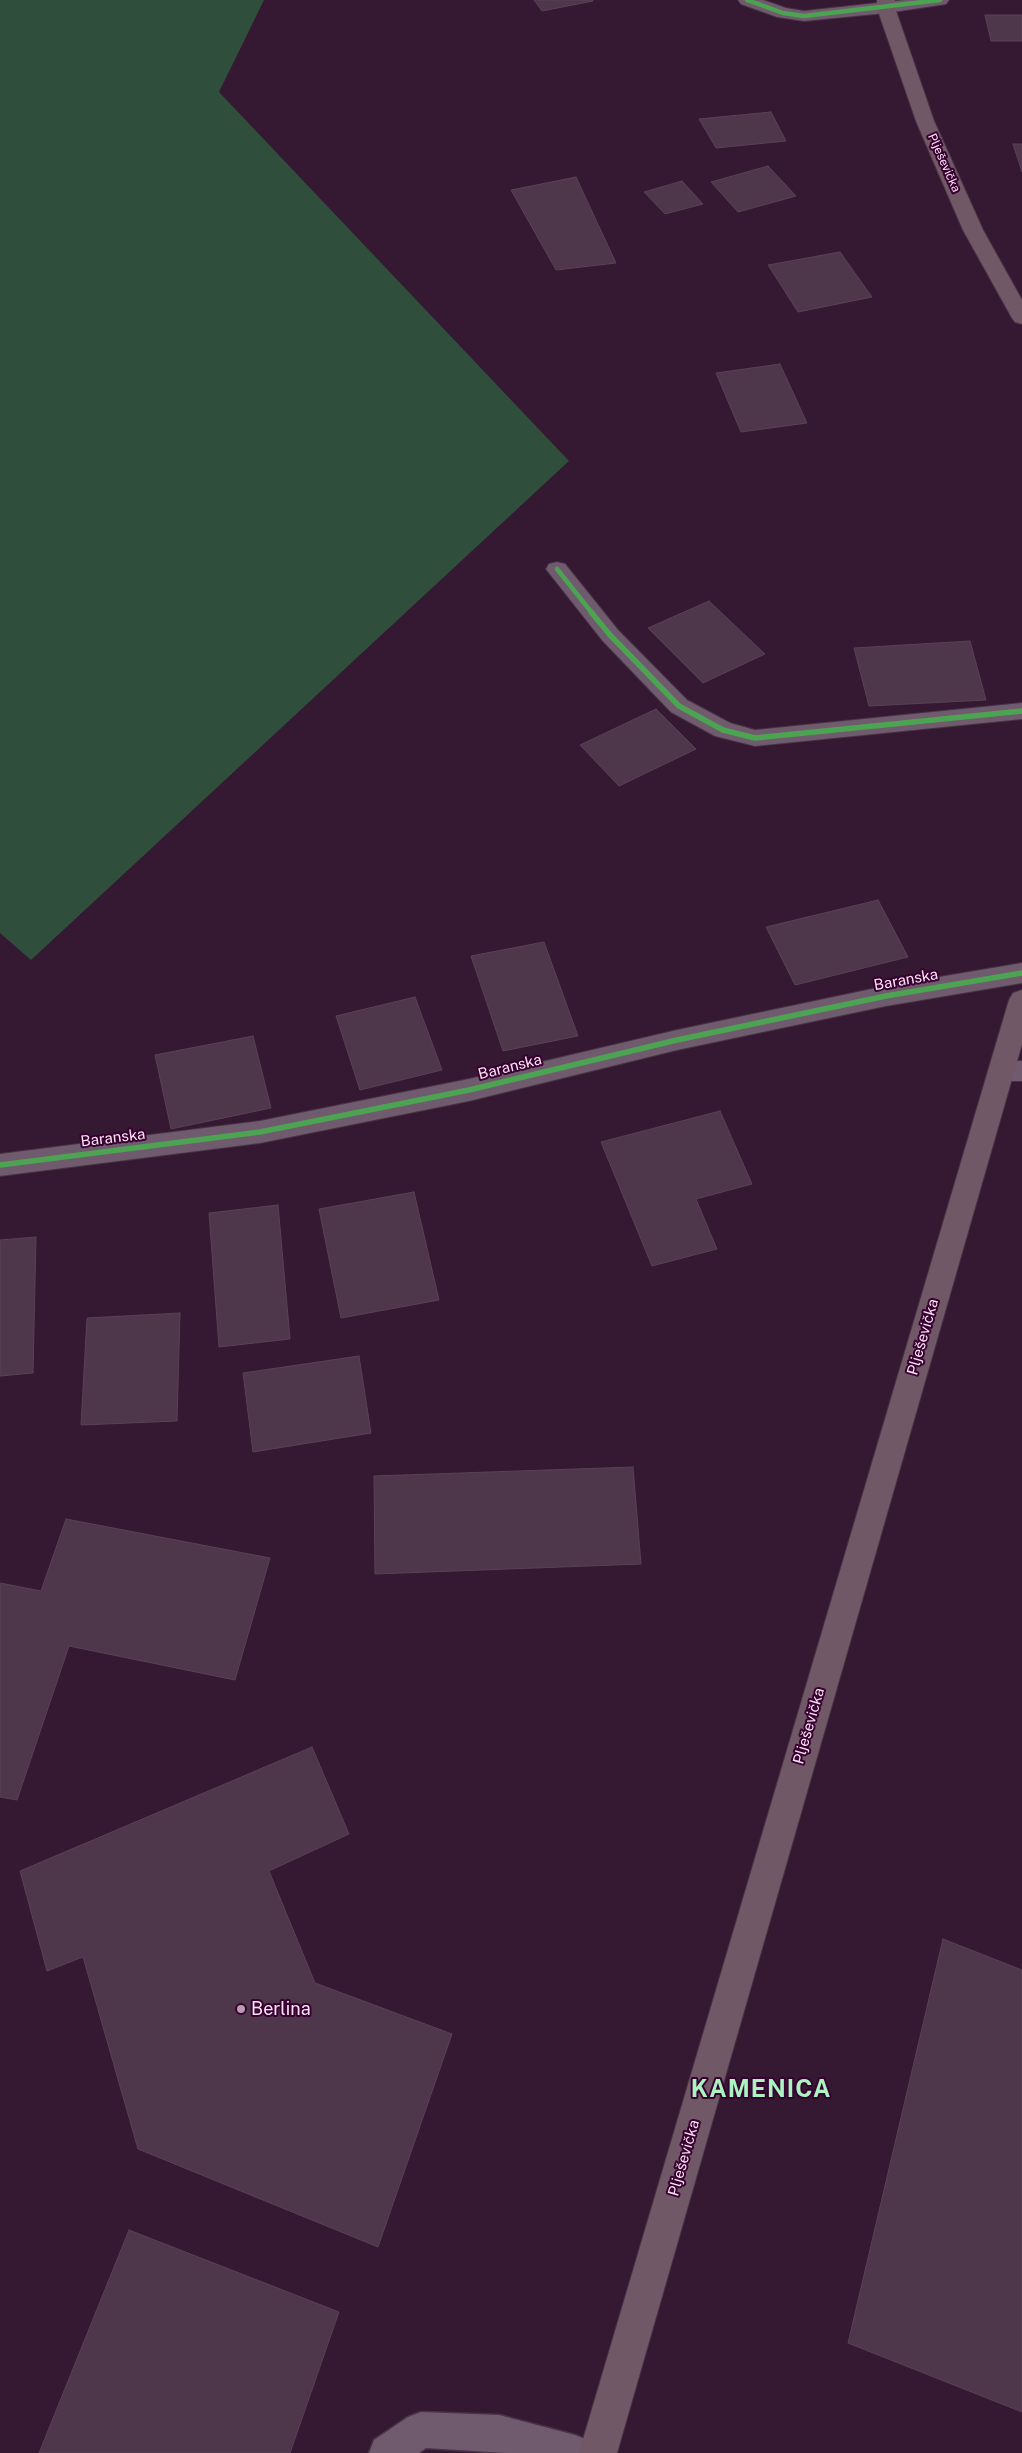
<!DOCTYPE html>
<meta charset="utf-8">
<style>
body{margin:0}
canvas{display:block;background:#351832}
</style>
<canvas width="1022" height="2453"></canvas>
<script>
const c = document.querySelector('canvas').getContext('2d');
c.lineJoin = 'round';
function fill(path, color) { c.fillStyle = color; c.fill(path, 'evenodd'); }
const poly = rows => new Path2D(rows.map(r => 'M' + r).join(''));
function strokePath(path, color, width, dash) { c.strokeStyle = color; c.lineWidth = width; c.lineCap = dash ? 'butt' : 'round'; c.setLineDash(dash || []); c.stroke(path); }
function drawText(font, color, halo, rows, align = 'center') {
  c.font = font + ' "Public Sans",sans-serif'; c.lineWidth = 4; c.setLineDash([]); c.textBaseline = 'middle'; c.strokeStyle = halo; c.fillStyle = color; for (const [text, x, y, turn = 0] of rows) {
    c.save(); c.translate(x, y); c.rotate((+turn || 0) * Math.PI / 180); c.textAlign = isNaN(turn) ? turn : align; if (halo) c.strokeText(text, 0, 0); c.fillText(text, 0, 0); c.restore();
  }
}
const green = poly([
 [0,0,264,0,219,92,569,461,31,960,0,933]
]);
const building = poly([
 [534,0,593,0,593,1,542,11,534,0],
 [985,15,1022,15,1022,41,991,41,985,15],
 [771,112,786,141,716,148,699,119,771,112],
 [1013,144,1022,144,1022,172,1013,144],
 [768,166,796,196,738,212,711,182,768,166],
 [576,177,616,263,556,270,511,190,576,177],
 [682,181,703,204,665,214,644,192,682,181],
 [840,252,872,297,798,312,768,265,840,252],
 [780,364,807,423,741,432,716,373,780,364],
 [709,601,765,654,703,683,648,628,709,601],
 [970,641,986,700,869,706,854,648,970,641],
 [656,709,696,749,619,786,580,745,656,709],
 [878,900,908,957,795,985,766,927,878,900],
 [544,942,578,1036,503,1051,471,956,544,942],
 [415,997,442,1070,360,1090,336,1016,415,997],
 [253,1036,271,1108,171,1129,155,1055,253,1036],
 [720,1111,752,1184,696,1199,717,1249,652,1266,601,1142,720,1111],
 [414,1192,439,1300,341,1318,319,1209,414,1192],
 [278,1205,290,1339,219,1347,209,1213,278,1205],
 [36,1237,33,1373,0,1376,0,1240,36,1237],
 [180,1313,177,1421,81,1425,87,1318,180,1313],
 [359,1356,371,1433,253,1452,243,1373,359,1356],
 [633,1467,641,1564,375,1574,374,1476,633,1467],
 [66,1519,270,1558,235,1680,69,1646,17,1800,0,1797,0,1583,41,1591,66,1519],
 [312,1747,349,1834,269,1871,315,1983,452,2034,378,2247,138,2149,83,1957,47,1971,20,1871,312,1747],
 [943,1939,1022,1970,1022,2412,848,2343,943,1939],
 [129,2230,339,2312,290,2453,39,2453,129,2230]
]);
const service = poly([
 [421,2412,499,2415,575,2435,588,2440,593,2453,506,2453,426,2448,419,2453,369,2453,374,2440,408,2417,421,2412]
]);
const minor = poly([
 [738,0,763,0,786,8,804,11,905,0,949,0,946,4,940,5,886,13,804,21,777,17,741,4,738,0],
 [557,562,565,564,618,630,687,700,730,723,755,730,1022,703,1022,719,755,746,715,736,671,712,602,640,546,569,549,564,557,562],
 [1022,963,1022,983,886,1006,677,1050,469,1101,260,1143,0,1176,0,1154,260,1121,469,1079,677,1030,886,986,1022,963],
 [1001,1061,1022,1061,1022,1081,1001,1081,992,1078,988,1071,992,1064,1001,1061]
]);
const primary = poly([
 [877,0,895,0,895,8,934,121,983,230,1022,300,1022,324,1015,322,1012,318,963,230,916,121,877,8,877,0],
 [1022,990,1022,1044,617,2453,579,2453,1009,1000,1013,993,1022,990]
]);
const cyclewayFar1 = poly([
 [747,0,783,13,804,16,940,0],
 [557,569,592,613]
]);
const cycleway = poly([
 [591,612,610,635,679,706,723,730,755,738,1022,711],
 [0,1165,260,1132,469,1090,677,1040,886,996,1022,973]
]);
const markers = [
 [241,2009,5,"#b89cb3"]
];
const farStreetnames = [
 ["Plješevička",944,163,66]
];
const streetNames = [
 ["Baranska",906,980,-10],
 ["Baranska",510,1067,-14],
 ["Baranska",113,1138,-7],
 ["Plješevička",923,1337,-74],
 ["Plješevička",809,1726,-74],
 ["Plješevička",684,2158,-74]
];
const nearPoinames = [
 ["Berlina",251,2009]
];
const nearDistrictnames = [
 ["KAMENICA",761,2090]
];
fill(green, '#2f4e3b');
fill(building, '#4e364b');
strokePath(building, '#594156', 1);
strokePath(service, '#473345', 3);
strokePath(minor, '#473345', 2);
strokePath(primary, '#473345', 2);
fill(service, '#705a6d');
fill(minor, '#705a6d');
fill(primary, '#715866');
strokePath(cyclewayFar1, '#4ca352', 4.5);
strokePath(cycleway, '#4ca352', 5.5);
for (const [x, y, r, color] of markers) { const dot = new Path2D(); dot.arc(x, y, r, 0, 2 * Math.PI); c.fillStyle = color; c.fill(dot); strokePath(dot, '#370130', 2); }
drawText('12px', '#fee3f8', '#370130', farStreetnames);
drawText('15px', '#fee3f8', '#370130', streetNames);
drawText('18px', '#fee3f8', '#370130', nearPoinames, 'left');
c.letterSpacing = '1px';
drawText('bold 24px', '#abf4c2', '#370130', nearDistrictnames);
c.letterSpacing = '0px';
</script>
